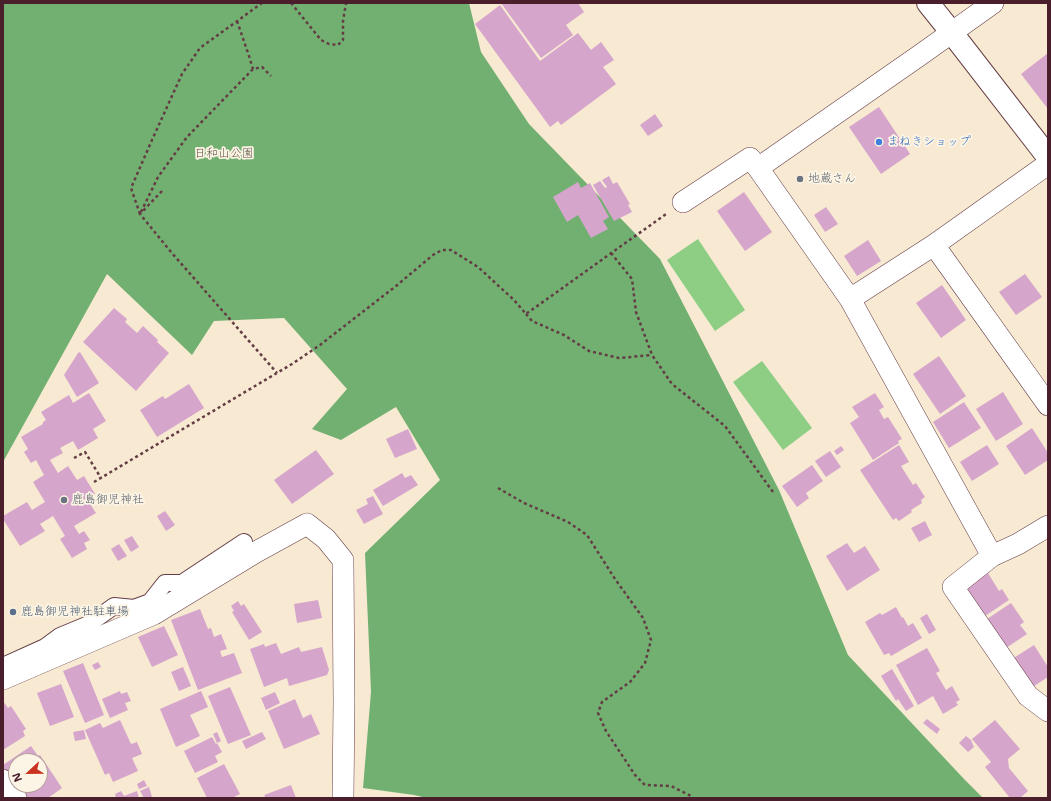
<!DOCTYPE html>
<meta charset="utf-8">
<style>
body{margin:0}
#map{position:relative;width:1051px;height:801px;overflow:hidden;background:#f8e9d2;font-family:"Shantell Sans",sans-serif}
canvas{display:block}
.frame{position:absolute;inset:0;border:4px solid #4a1f2b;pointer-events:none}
.north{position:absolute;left:8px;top:753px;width:40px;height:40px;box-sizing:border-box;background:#fcf5e5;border:1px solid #b59f9b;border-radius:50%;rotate:248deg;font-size:11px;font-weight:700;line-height:16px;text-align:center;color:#4a1f2b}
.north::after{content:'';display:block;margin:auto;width:14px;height:18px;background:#c8321e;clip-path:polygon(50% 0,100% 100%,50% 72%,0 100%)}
</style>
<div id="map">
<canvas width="1051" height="801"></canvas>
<div class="frame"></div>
<div class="north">N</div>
</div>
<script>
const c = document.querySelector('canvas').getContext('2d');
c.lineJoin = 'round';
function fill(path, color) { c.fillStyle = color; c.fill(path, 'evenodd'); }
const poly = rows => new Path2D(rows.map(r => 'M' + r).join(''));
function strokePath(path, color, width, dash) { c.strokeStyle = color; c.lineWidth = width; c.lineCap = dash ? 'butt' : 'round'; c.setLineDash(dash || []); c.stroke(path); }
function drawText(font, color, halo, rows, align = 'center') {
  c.font = font + ' "Shantell Sans","Klee One",sans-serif'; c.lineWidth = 3.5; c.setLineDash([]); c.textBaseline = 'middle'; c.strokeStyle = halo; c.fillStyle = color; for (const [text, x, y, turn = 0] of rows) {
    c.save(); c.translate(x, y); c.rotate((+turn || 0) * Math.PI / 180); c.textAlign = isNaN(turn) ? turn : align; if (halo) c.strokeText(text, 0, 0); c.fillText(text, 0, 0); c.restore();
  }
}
const green = poly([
 [698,239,745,310,715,331,667,260],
 [762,361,812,428,783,450,733,382]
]);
const forest = poly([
 [3,3,469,3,481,52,529,124,660,259,779,490,848,655,964,779,983,798,427,798,414,795,363,788,371,692,365,553,440,480,396,407,341,440,312,429,347,389,284,318,214,321,192,355,107,274,3,462]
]);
const building = poly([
 [501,3,578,3,584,12,566,25,573,35,541,58],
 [500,5,540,61,578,33,591,50,601,42,614,60,603,67,616,84,561,125,558,121,550,127,475,24],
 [1048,53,1048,109,1021,74],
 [879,107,910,154,881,174,849,127],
 [655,114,663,126,648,136,640,125],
 [609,176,613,184,617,182,630,204,628,205,632,212,614,221,593,185,600,181,605,188,607,187,602,180],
 [578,182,581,188,590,183,609,217,603,221,608,229,591,238,578,215,567,222,553,197],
 [744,192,772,232,745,251,717,211],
 [826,207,838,224,825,232,814,215],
 [868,240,881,261,857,276,844,256],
 [1025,274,1042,297,1016,315,999,292],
 [942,285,966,320,941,338,916,303],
 [114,308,127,319,125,322,137,333,143,326,158,340,157,342,169,353,136,391,83,342],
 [80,352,99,383,77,397,64,375,78,353],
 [939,356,966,396,940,414,913,374],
 [189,384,204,408,157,437,140,410,163,396,165,399],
 [1003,392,1023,424,996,441,976,409],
 [89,393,106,421,93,429,98,438,78,450,73,441,60,448,63,453,50,460,58,473,68,466,77,480,84,476,95,494,87,499,96,513,74,526,79,534,84,531,90,540,84,543,87,549,72,558,60,539,65,536,53,516,40,524,45,531,20,546,3,519,3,516,27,502,32,510,45,502,33,482,44,475,36,460,31,463,24,452,28,449,21,437,43,424,43,422,46,420,41,412,69,395,73,403],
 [875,393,884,407,879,410,884,419,888,417,902,439,898,441,899,443,873,460,850,423,859,417,852,407],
 [964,402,981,428,949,448,933,422],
 [1032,428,1048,453,1048,460,1025,475,1006,446],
 [408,429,417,449,395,458,386,439],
 [899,445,909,462,901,466,913,485,916,483,925,497,921,500,922,503,911,510,912,512,899,521,896,518,893,520,860,470],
 [987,445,999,464,972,481,960,462],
 [841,446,844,450,837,455,834,451],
 [316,450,334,474,292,504,274,480],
 [830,451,841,467,826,477,815,461],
 [812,465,823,481,806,493,809,498,797,507,782,486],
 [402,473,405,478,411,475,418,485,383,506,373,490],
 [373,496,383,514,364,524,356,510,368,504,366,499],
 [165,511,175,525,166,531,157,516],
 [925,521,932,535,919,542,911,528],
 [132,536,139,547,131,552,124,540],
 [847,543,854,553,865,546,880,570,847,591,826,556],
 [119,544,127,556,118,561,111,549],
 [988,573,999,591,1002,589,1009,600,982,618,963,589],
 [318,600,322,618,297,623,294,604],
 [238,601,241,606,244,604,262,632,249,640,232,612,234,611,231,606],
 [1011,603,1024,622,1020,625,1027,634,1003,650,984,621],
 [896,607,902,618,903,617,908,626,913,623,922,638,891,656,889,653,884,655,865,622,880,613,882,615],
 [200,609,208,629,211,628,214,637,221,634,227,649,220,651,222,657,234,653,242,673,198,690,171,620],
 [927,614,936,630,929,634,920,618],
 [164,626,178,655,152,667,138,637],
 [276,643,281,654,299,647,301,652,322,647,329,670,327,675,289,686,287,678,264,687,250,649,264,644,265,647],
 [1034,645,1048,667,1048,677,1028,690,1009,661],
 [927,648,940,671,936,673,946,690,952,686,960,700,956,702,958,705,943,714,933,696,918,705,896,665],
 [98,662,101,667,95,670,92,665],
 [83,663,104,715,85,723,63,671],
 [183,667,191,686,179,691,171,672],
 [892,669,914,706,906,711,898,699,896,701,881,676],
 [61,684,74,717,50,726,37,693],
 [230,687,251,735,228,744,208,696],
 [120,691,121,694,127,692,131,701,125,703,128,710,110,718,102,699],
 [201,691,208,707,190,715,200,736,176,747,160,709],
 [275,692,280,703,266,710,261,698],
 [295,699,303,718,311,714,320,734,284,749,268,711],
 [3,701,8,708,11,706,26,729,23,731,25,736,3,750],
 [927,719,940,729,937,734,923,723],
 [120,720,131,744,137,742,142,754,132,758,138,771,113,782,109,773,105,775,85,730,100,723,103,728],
 [995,720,1020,749,1008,759,1009,768,1028,791,1020,798,1010,798,985,767,991,762,972,739],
 [84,730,86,739,75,741,73,732],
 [217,732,221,741,217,743,213,734],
 [262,732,266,739,246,749,242,741],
 [966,736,971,740,974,747,968,752,959,743],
 [212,737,216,744,217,743,222,752,215,756,218,762,195,773,184,751],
 [31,746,38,756,40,755,62,788,48,798,21,798,3,770,3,765],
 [16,761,40,761,40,785,16,785],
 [224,764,240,794,232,798,207,798,197,778],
 [144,780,147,786,139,789,137,784],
 [291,785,296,798,266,798,264,795],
 [149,787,152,797,150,798,144,798,140,791],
 [121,791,124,796,137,791,139,798,116,798,115,794]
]);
const path = poly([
 [291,3,321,40,329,44,338,45,343,40,343,21,346,3],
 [237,21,249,56,253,69],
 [162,191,140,214,171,252,277,373],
 [141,212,158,177,187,137,253,69,262,67,271,76],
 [140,214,131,188,152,140,182,74,200,48,262,3],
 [611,253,632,279,636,312,652,355,672,384,725,426,773,492],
 [526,314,532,321,564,335,589,351,619,358,652,355],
 [74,458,85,452,101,478],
 [94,482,292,364,320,345,396,286,433,255,442,250,451,250,478,267,514,300,526,314,666,214],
 [498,488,524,503,568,522,587,535,615,579,643,618,651,640,645,663,630,682,602,702,598,713,606,731,635,775,645,785,671,786,691,796,692,798]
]);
const pedestrian = poly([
 [3,666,45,647,60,636,89,624,114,606,134,608,150,602,165,583,182,583,244,542]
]);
const minor = poly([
 [683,202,750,158,758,168],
 [934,245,1048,405],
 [850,299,934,245,1048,164],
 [1048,526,1018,544,992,556,953,587,1028,696,1048,711],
 [992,556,850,299,758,168,923,53,993,3],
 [3,679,154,614,256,552,307,524,326,539,343,560,344,702,343,798],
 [3,780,16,798]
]);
const tertiary = poly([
 [928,3,952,33,1048,157]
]);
const markers = [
 [879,142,4,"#3f7fe0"],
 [800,179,4,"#6b7280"],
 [64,500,4,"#6b7280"],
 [13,612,4,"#5c6f8a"]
];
const shopNames = [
 ["まねきショップ",887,142]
];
const parkNames = [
 ["日和山公園",224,154]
];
const worshipNames = [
 ["地蔵さん",808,179],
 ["鹿島御児神社",72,500]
];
const serviceNames = [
 ["鹿島御児神社駐車場",21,612]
];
fill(green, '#8dcd84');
fill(forest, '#72b072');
fill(building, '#d6a5cb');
strokePath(pedestrian, '#643d44', 18);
strokePath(minor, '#643d44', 22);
strokePath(tertiary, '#643d44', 24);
strokePath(path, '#643d44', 2.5, [3, 3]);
strokePath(pedestrian, '#fff', 16);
strokePath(minor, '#fff', 21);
strokePath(tertiary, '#fff', 22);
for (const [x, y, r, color] of markers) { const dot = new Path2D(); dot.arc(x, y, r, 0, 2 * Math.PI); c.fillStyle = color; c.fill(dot); strokePath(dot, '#fcf5e5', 1.5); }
drawText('12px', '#366cbe', '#fcf5e5', shopNames, 'left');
drawText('12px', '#5e5346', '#fcf5e5', parkNames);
drawText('12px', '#5b616d', '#fcf5e5', worshipNames, 'left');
drawText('12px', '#4e5e75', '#fcf5e5', serviceNames, 'left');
</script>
